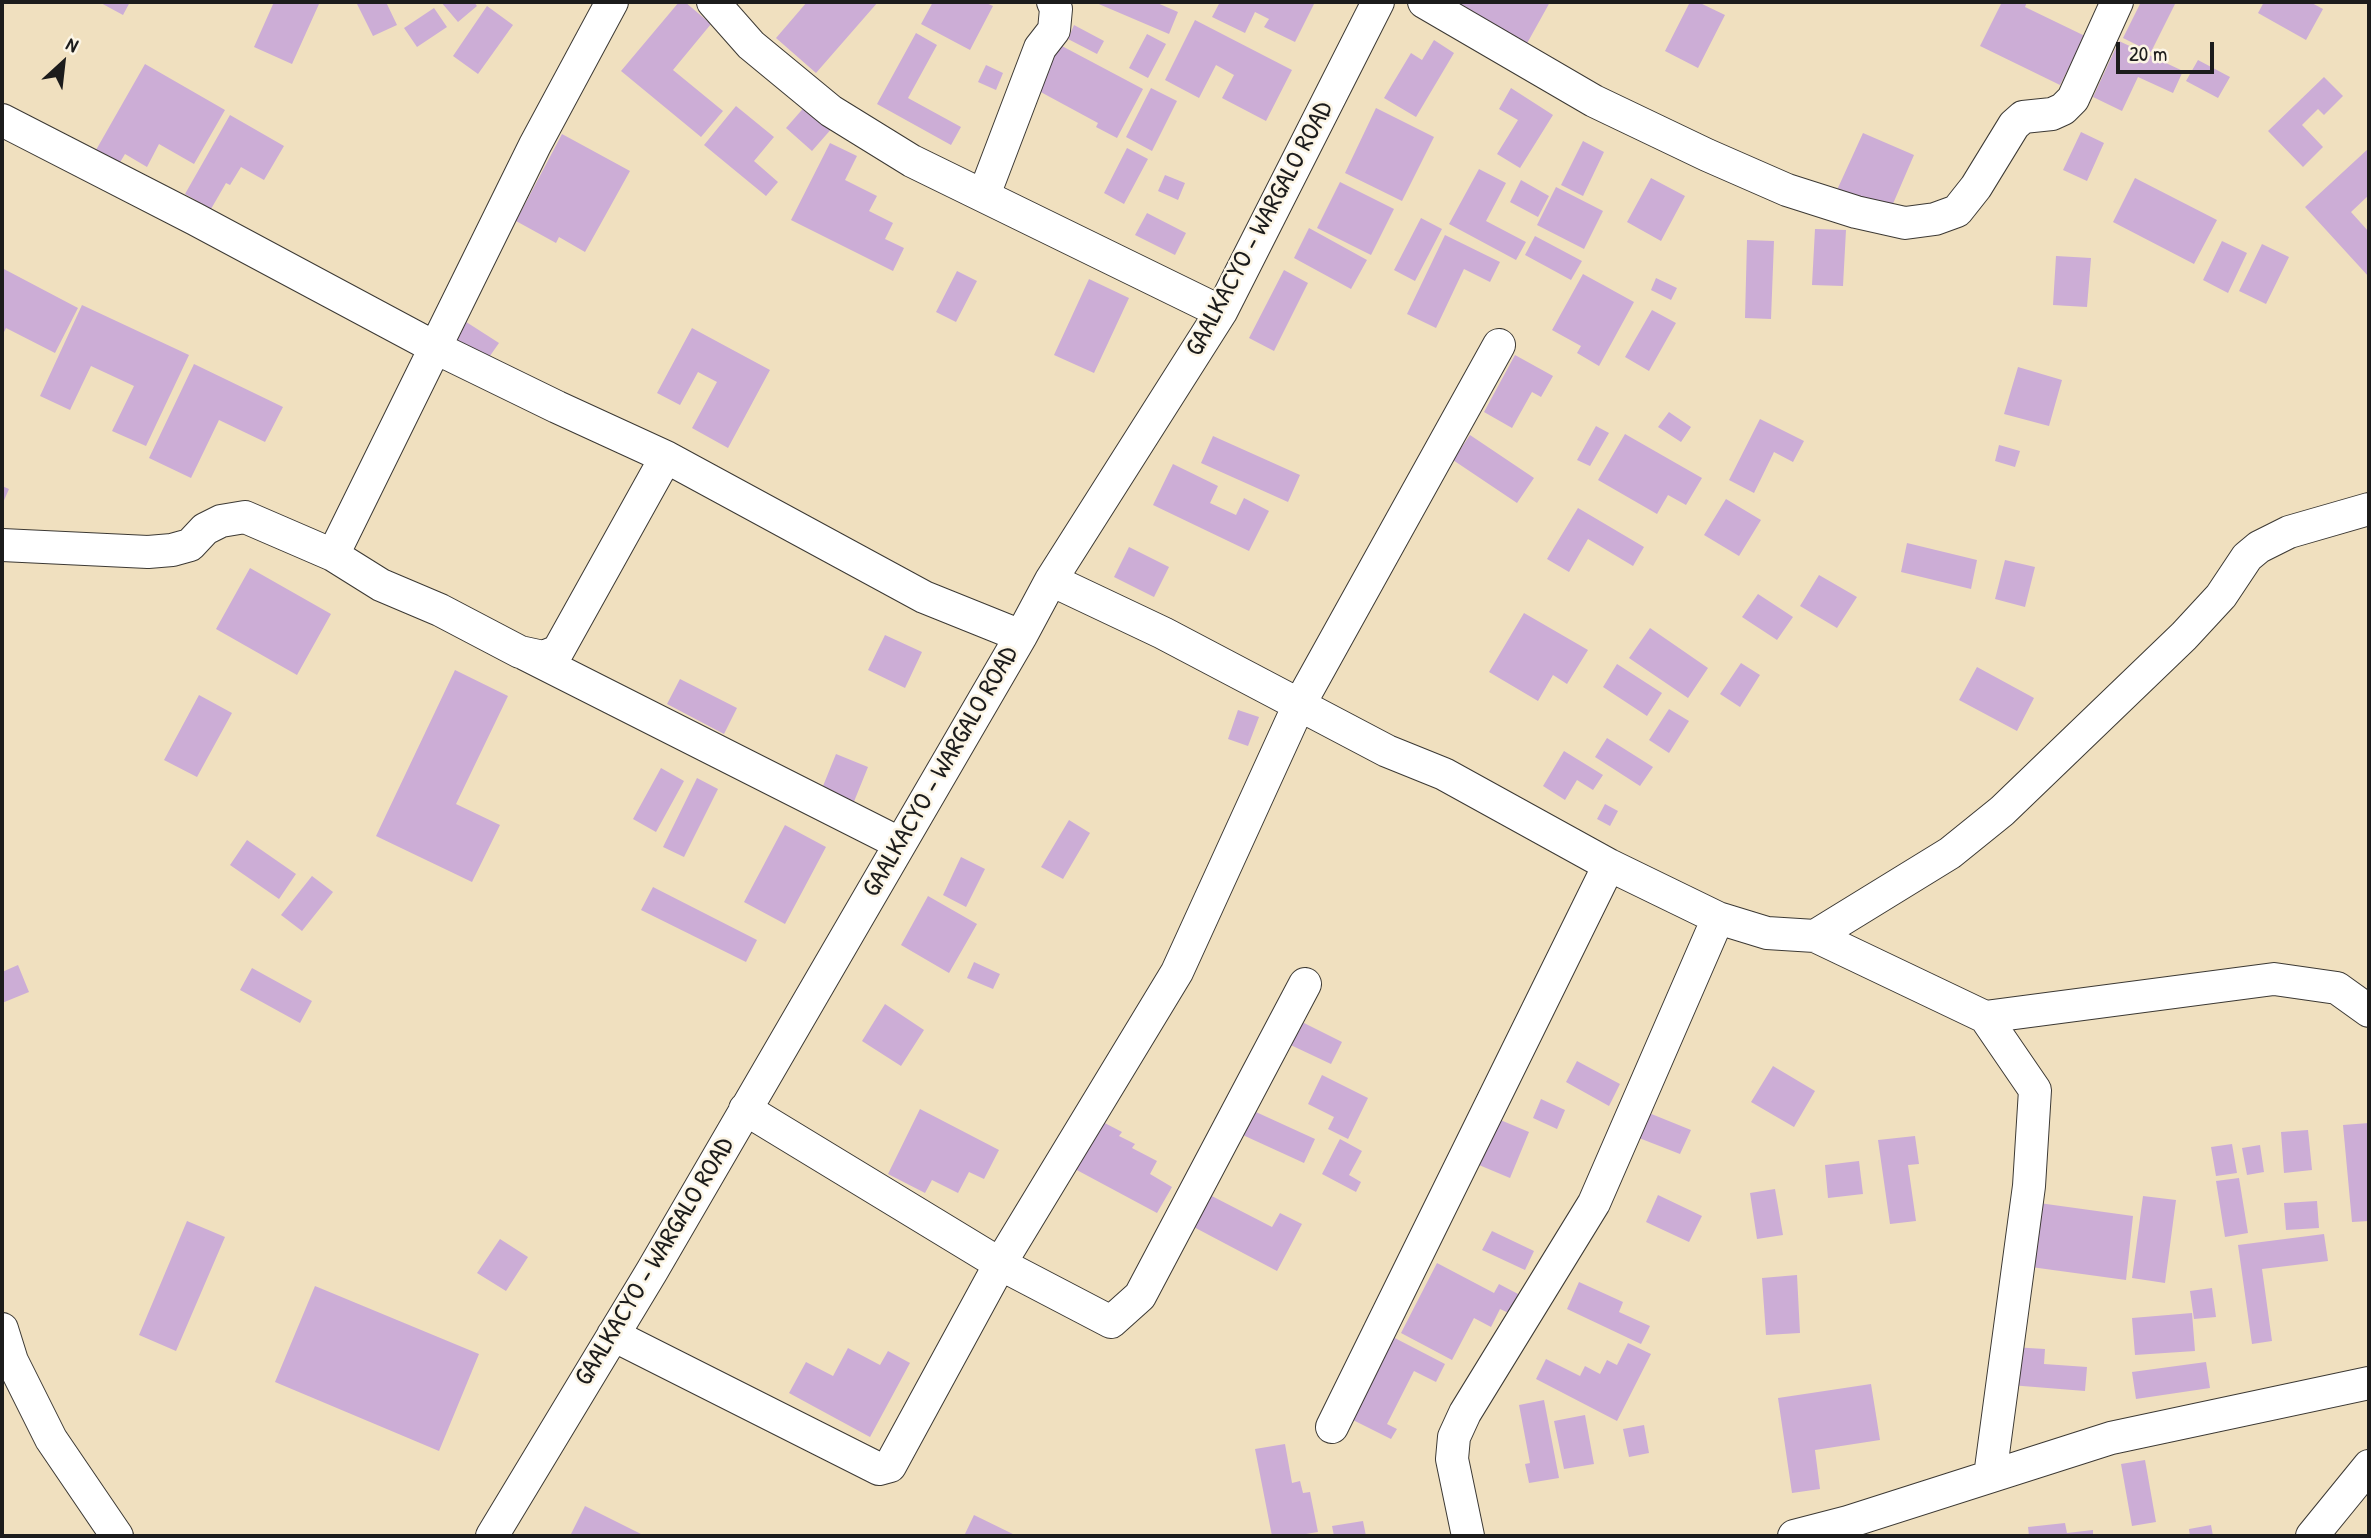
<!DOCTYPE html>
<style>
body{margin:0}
#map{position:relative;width:2371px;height:1538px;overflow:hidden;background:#f0e0bf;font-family:"Patrick Hand",sans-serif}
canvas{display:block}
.frame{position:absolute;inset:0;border:4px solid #1c1c1c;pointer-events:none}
.north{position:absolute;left:28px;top:28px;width:70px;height:70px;-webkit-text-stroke:5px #fcf5e5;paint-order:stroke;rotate:27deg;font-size:19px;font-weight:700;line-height:28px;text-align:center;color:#1c1c1c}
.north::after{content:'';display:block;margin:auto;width:24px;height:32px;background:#1c1c1c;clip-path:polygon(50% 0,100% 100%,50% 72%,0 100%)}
.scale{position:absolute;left:2116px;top:42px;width:98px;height:32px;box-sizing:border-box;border:4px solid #1c1c1c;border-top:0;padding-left:9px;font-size:21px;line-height:24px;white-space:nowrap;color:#1c1c1c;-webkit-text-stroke:5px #fcf5e5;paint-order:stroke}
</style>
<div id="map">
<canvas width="2371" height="1538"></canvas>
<div class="frame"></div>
<div class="north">N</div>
<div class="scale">20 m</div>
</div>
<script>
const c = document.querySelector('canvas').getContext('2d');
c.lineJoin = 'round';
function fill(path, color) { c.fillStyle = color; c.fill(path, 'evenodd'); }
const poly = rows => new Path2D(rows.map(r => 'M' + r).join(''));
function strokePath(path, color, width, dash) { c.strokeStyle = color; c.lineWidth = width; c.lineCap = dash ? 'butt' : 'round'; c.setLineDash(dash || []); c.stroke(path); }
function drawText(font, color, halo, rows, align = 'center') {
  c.font = font + ' "Patrick Hand",sans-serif'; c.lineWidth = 5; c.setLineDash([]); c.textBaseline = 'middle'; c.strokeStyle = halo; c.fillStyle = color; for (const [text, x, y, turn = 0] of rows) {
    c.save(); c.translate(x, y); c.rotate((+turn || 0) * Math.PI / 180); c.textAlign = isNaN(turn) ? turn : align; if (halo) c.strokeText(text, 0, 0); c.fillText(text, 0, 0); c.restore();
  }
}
const building = poly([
 [99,2,130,2,123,15],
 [274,2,319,4,292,64,254,47],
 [356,2,386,2,397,25,373,36],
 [441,2,474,2,477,6,458,22],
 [679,2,685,2,711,24,673,70,723,111,701,137,621,71],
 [807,2,878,2,816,73,776,38],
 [933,2,984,2,993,6,970,50,921,24],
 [1094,2,1155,2,1178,12,1169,34],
 [1220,2,1315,2,1295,42,1264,27,1269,19,1255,12,1245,33,1212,17],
 [1442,2,1550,2,1525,47],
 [1690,2,1698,2,1725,15,1698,68,1665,51],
 [2002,2,2027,2,2025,7,2085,36,2060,85,1980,46],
 [2141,2,2176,2,2151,52,2123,38],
 [2264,2,2310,2,2323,9,2306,40,2258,13],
 [487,6,513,25,478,74,453,56],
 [434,8,447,27,417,47,404,28],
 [1195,20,1292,70,1266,121,1222,98,1234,75,1216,65,1199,98,1165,80],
 [1074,25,1104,41,1097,54,1068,39],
 [916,33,937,45,908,98,961,127,951,145,877,104],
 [1147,34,1166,44,1148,78,1129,68],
 [1434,40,1454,53,1416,117,1384,98,1411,53,1422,60],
 [2119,41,2183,71,2173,93,2138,77,2122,111,2093,97],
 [1060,45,1143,89,1117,138,1096,127,1098,123,1037,90],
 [2198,60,2230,77,2218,98,2186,81],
 [145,64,225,110,194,164,159,144,147,167,125,154,119,164,96,150],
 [986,65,1003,73,996,90,978,82],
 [2324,77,2343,96,2324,115,2318,109,2302,125,2323,147,2303,167,2268,131],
 [1151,88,1177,101,1152,151,1126,137],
 [1511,88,1553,115,1520,168,1497,154,1518,120,1499,109],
 [807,104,833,127,812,151,786,128],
 [736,106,774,137,754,161,778,182,766,196,704,145],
 [1376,108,1434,137,1402,201,1345,173],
 [230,115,284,146,264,180,241,167,230,185,226,183,211,209,185,194],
 [2081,132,2104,143,2087,181,2063,170],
 [1863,133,1914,155,1889,213,1837,190],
 [562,134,630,171,585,252,559,237,556,243,516,221],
 [1583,141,1604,152,1583,196,1561,185],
 [830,143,857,156,845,180,877,196,869,211,893,223,885,239,904,248,893,271,791,220],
 [1127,148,1148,159,1124,204,1104,193],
 [2369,148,2369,195,2351,212,2369,232,2369,277,2305,207],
 [1479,169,1506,183,1486,221,1526,242,1516,260,1449,224],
 [1165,175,1185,183,1178,200,1158,191],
 [1651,178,1685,196,1661,241,1627,222],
 [2135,178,2217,220,2194,264,2113,222],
 [1521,180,1549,196,1538,217,1510,202],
 [1340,182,1394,209,1371,255,1317,228],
 [1556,187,1603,211,1584,249,1537,225],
 [1147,213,1186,233,1175,255,1135,235],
 [1421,218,1442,229,1415,281,1394,270],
 [1309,228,1367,260,1351,289,1294,258],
 [1815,229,1846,230,1843,286,1812,285],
 [1445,235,1500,262,1490,282,1464,269,1436,328,1407,314],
 [1535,236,1582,261,1571,280,1525,255],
 [1747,240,1774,241,1771,319,1745,318],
 [2222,241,2247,253,2228,293,2203,280],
 [2262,244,2289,257,2266,304,2239,291],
 [2056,256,2091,258,2087,307,2053,305],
 [2,268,78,308,55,353,6,328,2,336],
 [1284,270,1308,283,1274,351,1249,338],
 [957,271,977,281,956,322,936,312],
 [1583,274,1634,302,1599,366,1577,353,1581,346,1552,330],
 [1656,278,1677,288,1671,300,1651,290],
 [1089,279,1129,298,1094,373,1054,355],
 [82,305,189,355,146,446,112,431,134,386,91,366,70,410,40,396],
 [1652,310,1676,323,1649,371,1625,357],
 [460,318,499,343,485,363,447,339],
 [692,328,770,370,728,448,692,428,717,382,698,372,680,405,657,393],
 [1515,355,1553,376,1541,397,1532,392,1512,428,1484,412],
 [194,364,283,407,265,442,219,420,191,478,149,458],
 [2018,367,2062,380,2049,426,2004,414],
 [1669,412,1691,427,1681,442,1658,427],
 [1760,419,1804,441,1793,462,1774,452,1754,493,1729,480],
 [1596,426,1609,433,1590,466,1577,460],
 [1625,434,1702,478,1686,505,1668,495,1657,514,1598,480],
 [1470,435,1534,478,1517,503,1453,460],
 [1213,436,1300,475,1288,502,1201,463],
 [1999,445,2020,451,2015,467,1995,461],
 [1173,464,1218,486,1210,503,1236,515,1244,498,1269,511,1249,551,1153,505],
 [2,486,9,489,2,505],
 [1726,499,1761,520,1739,556,1704,535],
 [1578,508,1644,547,1633,566,1588,539,1569,572,1547,559],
 [1907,543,1977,560,1971,589,1901,572],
 [1129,547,1169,567,1154,597,1114,577],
 [2005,560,2035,567,2025,607,1995,599],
 [250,568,331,614,297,675,216,629],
 [1819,575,1857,597,1837,628,1800,606],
 [1758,594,1793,617,1777,640,1742,617],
 [1524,613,1588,650,1567,684,1553,675,1538,701,1489,672],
 [1650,628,1708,668,1688,698,1629,658],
 [885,635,922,652,905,688,868,670],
 [1741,663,1760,675,1740,707,1720,694],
 [1617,664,1662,693,1647,716,1603,687],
 [1977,667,2034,698,2017,731,1959,700],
 [455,670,508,696,456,804,500,825,472,882,376,836],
 [680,679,737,708,724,734,667,704],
 [199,695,232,713,197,777,164,760],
 [1669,709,1689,721,1669,753,1649,740],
 [1238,710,1259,717,1248,746,1228,739],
 [1607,738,1653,767,1640,786,1595,757],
 [1564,751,1603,775,1593,790,1577,780,1565,800,1543,786],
 [836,754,868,767,853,804,821,791],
 [661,768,684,781,656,832,633,819],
 [697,778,718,789,684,857,663,847],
 [1605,804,1618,811,1610,826,1597,819],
 [1069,820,1090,833,1063,879,1041,867],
 [785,825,826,847,785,924,744,902],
 [247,840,296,874,279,899,230,865],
 [961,857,985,869,966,907,943,895],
 [312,876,333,892,302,931,281,915],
 [653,887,757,940,746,962,641,910],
 [928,896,977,924,949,973,901,945],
 [974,962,1000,974,993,989,967,978],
 [18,965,29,992,2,1003,2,972],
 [252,968,312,1001,300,1023,240,990],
 [885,1004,924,1030,901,1066,862,1041],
 [1292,1017,1342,1042,1331,1064,1280,1040],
 [1577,1061,1620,1084,1609,1106,1566,1082],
 [1773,1066,1815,1091,1794,1127,1751,1102],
 [1322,1075,1368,1098,1348,1139,1328,1129,1334,1117,1308,1104],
 [1541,1099,1565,1110,1557,1129,1533,1118],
 [1245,1107,1315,1139,1304,1163,1234,1131],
 [920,1109,999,1150,984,1179,969,1172,958,1193,932,1180,925,1193,888,1174],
 [1649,1113,1691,1130,1680,1154,1639,1138],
 [1498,1119,1529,1132,1510,1178,1479,1165],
 [1099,1120,1122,1132,1119,1136,1135,1144,1132,1148,1157,1161,1150,1174,1172,1187,1157,1213,1073,1168],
 [2369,1123,2369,1221,2352,1222,2343,1125],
 [2308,1130,2312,1170,2284,1173,2281,1132],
 [1915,1136,1919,1164,1908,1165,1916,1221,1890,1224,1878,1140],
 [1340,1139,1362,1151,1349,1175,1361,1182,1356,1192,1322,1174],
 [2232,1144,2237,1173,2216,1176,2211,1147],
 [2260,1145,2264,1172,2247,1175,2242,1148],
 [1859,1161,1863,1194,1828,1198,1825,1165],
 [2239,1178,2248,1233,2225,1237,2216,1181],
 [1775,1189,1783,1235,1757,1239,1750,1193],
 [1206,1193,1272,1227,1280,1213,1302,1224,1277,1271,1190,1225],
 [1658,1195,1702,1216,1689,1242,1646,1222],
 [2143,1196,2176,1200,2165,1283,2132,1278],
 [2317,1201,2319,1228,2286,1230,2284,1203],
 [2039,1203,2133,1216,2126,1280,2031,1267],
 [187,1221,225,1237,176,1351,139,1335],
 [1492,1231,1534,1251,1525,1270,1482,1250],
 [2324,1234,2328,1261,2262,1269,2272,1341,2252,1344,2238,1245],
 [500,1239,528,1257,506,1291,477,1273],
 [1437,1263,1494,1293,1499,1284,1520,1295,1511,1314,1500,1309,1491,1327,1474,1318,1452,1360,1401,1333],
 [1797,1275,1800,1333,1766,1335,1762,1278],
 [1579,1282,1623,1302,1619,1312,1650,1326,1641,1344,1567,1309],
 [315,1286,479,1354,439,1451,275,1382],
 [2212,1288,2216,1317,2194,1319,2190,1291],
 [2192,1313,2195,1351,2135,1355,2132,1318],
 [1389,1335,1445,1364,1436,1382,1414,1371,1387,1424,1397,1429,1391,1439,1347,1417],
 [1628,1343,1651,1354,1617,1421,1536,1379,1546,1359,1580,1376,1585,1366,1600,1374,1607,1360,1617,1365],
 [2012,1347,2045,1349,2044,1364,2087,1367,2085,1391,2010,1385],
 [848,1348,880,1365,888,1351,910,1363,870,1437,789,1393,806,1362,833,1376],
 [2206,1362,2210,1388,2136,1399,2132,1372],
 [1871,1384,1880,1440,1815,1450,1820,1489,1792,1493,1778,1398],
 [1544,1400,1559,1478,1529,1483,1525,1464,1530,1463,1519,1405],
 [1585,1415,1594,1464,1564,1469,1554,1421],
 [1644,1425,1649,1453,1629,1457,1623,1429],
 [1285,1444,1292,1483,1300,1481,1303,1493,1310,1492,1318,1532,1294,1536,1272,1536,1255,1449],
 [2145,1460,2156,1522,2132,1526,2121,1464],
 [585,1506,645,1536,570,1536],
 [974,1515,1017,1536,964,1536],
 [1363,1521,1366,1536,1334,1536,1332,1526],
 [2065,1523,2067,1533,2093,1530,2093,1536,2029,1536,2028,1527],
 [2211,1525,2213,1536,2190,1536,2189,1529]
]);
const minor = poly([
 [713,2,751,45,831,111,912,161,1221,312],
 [1424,2,1594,101,1707,155,1787,190,1856,212,1905,223,1935,219,1957,211,1976,187,2014,125,2023,117,2052,114,2063,109,2073,99,2117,2],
 [2,120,195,219,436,348,557,407,666,457,924,597,1021,636],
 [984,195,1040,48,1054,30,1056,9,1053,2],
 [2,545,148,552,172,550,190,545,205,529,221,521,245,517,333,555,381,585,440,610,520,652,543,657,558,651,666,457],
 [333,555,535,145,612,2],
 [1051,580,1163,633,1387,751,1444,774,1609,865,1718,918,1767,933,1815,936,1950,853,2002,811,2184,636,2221,596,2247,557,2259,547,2289,532,2369,509],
 [525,654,899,843],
 [1815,936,1985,1017,2035,1090,2029,1186,1990,1476],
 [1985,1017,2274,979,2337,988,2369,1011],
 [745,1109,1000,1264,1111,1322,1140,1296,1305,984],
 [2,1329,12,1361,51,1439,117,1536],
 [613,1335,879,1469,890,1466,1000,1264,1177,972,1298,707,1499,345],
 [1332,1427,1609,865],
 [492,1536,652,1271,1021,636,1051,580,1221,312,1378,2],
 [1468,1536,1452,1459,1454,1437,1465,1413,1594,1203,1718,918],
 [1794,1536,1848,1522,2111,1438,2369,1383],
 [2312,1536,2369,1466]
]);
const streetNames = [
 ["GAALKACYO - WARGALO ROAD",1260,229,-62],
 ["GAALKACYO - WARGALO ROAD",941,772,-60],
 ["GAALKACYO - WARGALO ROAD",655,1262,-59]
];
fill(building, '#ccadd6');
strokePath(minor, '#3c3934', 34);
strokePath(minor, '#fff', 32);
drawText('26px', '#1c1c1c', '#fcf5e5', streetNames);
</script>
